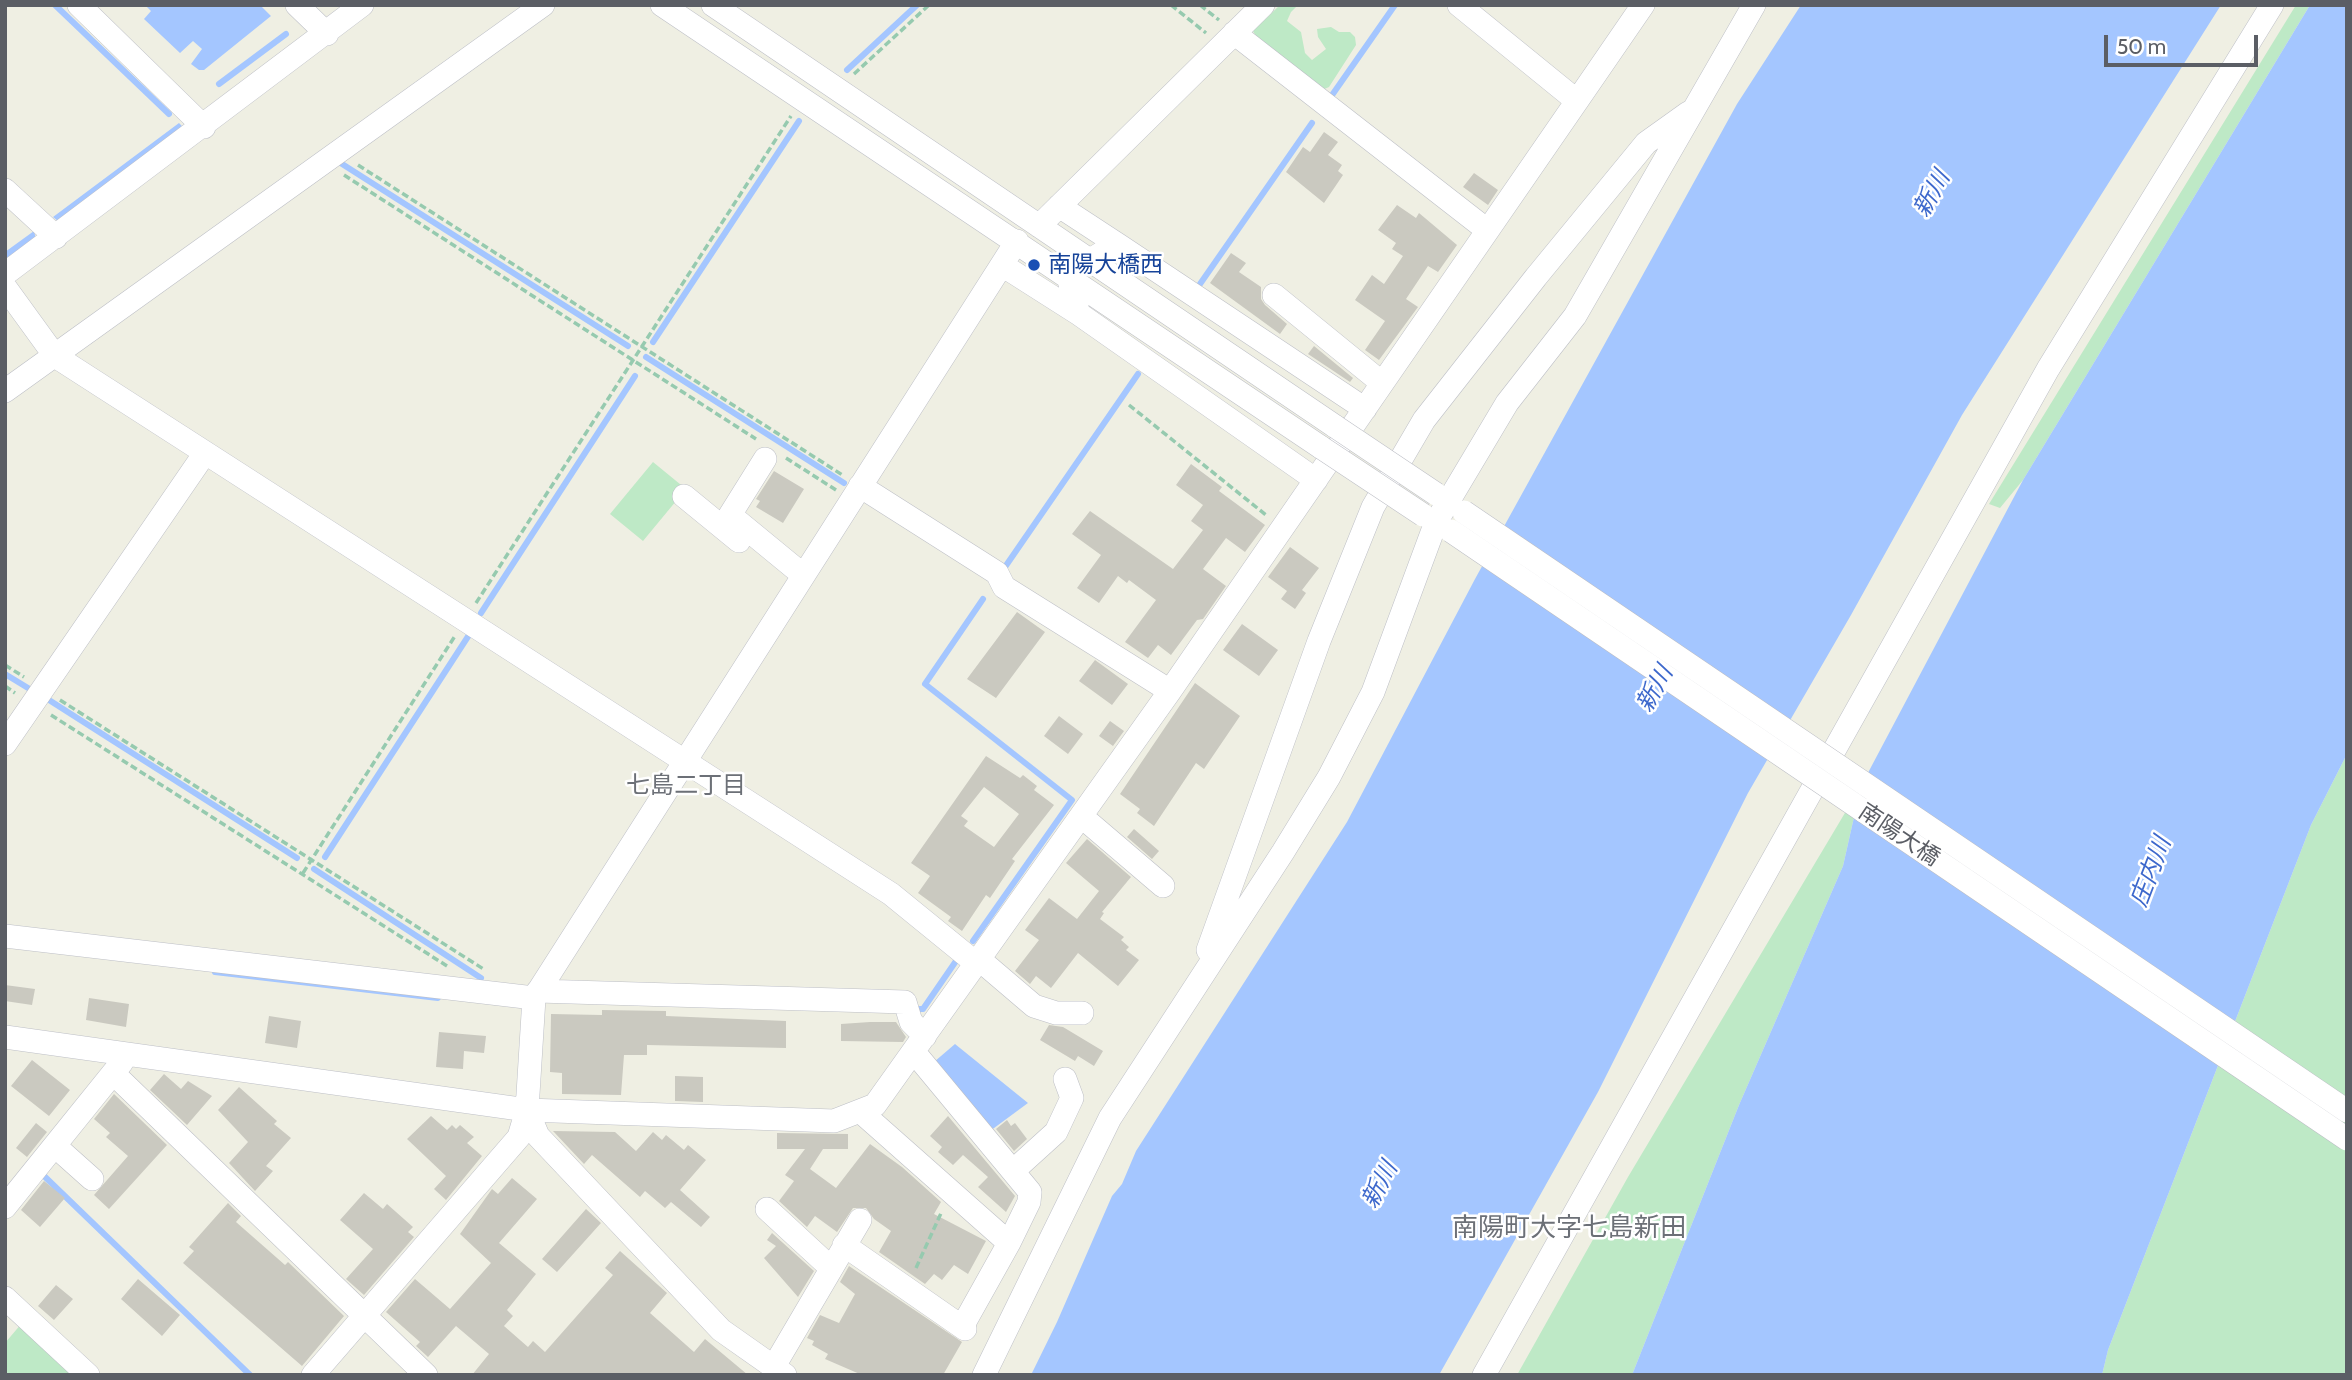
<!DOCTYPE html>
<meta charset="utf-8">
<style>
body{margin:0}
#map{position:relative;width:2352px;height:1380px;overflow:hidden;background:#efefe3;font-family:Cabin,sans-serif}
canvas{display:block}
.frame{position:absolute;inset:0;border:7px solid #5b5e65;pointer-events:none}
.scale{position:absolute;left:2104px;top:35px;width:154px;height:32px;box-sizing:border-box;border:4px solid #5b5e65;border-top:0;padding-left:9px;font-size:21px;line-height:24px;white-space:nowrap;color:#5b5e65;-webkit-text-stroke:5px #fff;paint-order:stroke}
</style>
<div id="map">
<canvas width="2352" height="1380"></canvas>
<div class="frame"></div>
<div class="scale">50 m</div>
</div>
<script>
const c = document.querySelector('canvas').getContext('2d');
c.lineJoin = 'round';
function fill(path, color) { c.fillStyle = color; c.fill(path, 'evenodd'); }
const poly = rows => new Path2D(rows.map(r => 'M' + r).join(''));
function strokePath(path, color, width, dash) { c.strokeStyle = color; c.lineWidth = width; c.lineCap = dash ? 'butt' : 'round'; c.setLineDash(dash || []); c.stroke(path); }
function drawText(font, color, halo, rows, align = 'center') {
  c.font = font + ' Cabin,"Noto Sans JP",sans-serif'; c.lineWidth = 5; c.setLineDash([]); c.textBaseline = 'middle'; c.strokeStyle = halo; c.fillStyle = color; for (const [text, x, y, turn = 0] of rows) {
    c.save(); c.translate(x, y); c.rotate((+turn || 0) * Math.PI / 180); c.textAlign = isNaN(turn) ? turn : align; if (halo) c.strokeText(text, 0, 0); c.fillText(text, 0, 0); c.restore();
  }
}
const green = poly([
 [1280,5,1298,5,1291,12,1287,21,1301,32,1305,53,1312,60,1326,49,1318,37,1317,29,1331,27,1339,32,1350,32,1355,37,1356,45,1329,87,1322,90,1257,38,1253,31],
 [2296,5,2310,5,2023,480,2000,508,1989,504],
 [653,462,686,489,643,541,610,514],
 [2347,754,2347,1375,2102,1375,2108,1350,2311,825],
 [1861,786,1843,866,1739,1105,1632,1375,1517,1375,1628,1177],
 [22,1323,76,1375,5,1375,5,1343]
]);
const water = poly([
 [145,5,260,5,271,16,204,70,199,70,191,64,202,49,193,41,180,53,144,19,151,11],
 [1801,5,2221,5,1962,415,1851,615,1748,793,1598,1092,1439,1375,1031,1375,1057,1322,1112,1196,1122,1184,1136,1151,1347,822,1475,579,1737,104],
 [2310,5,2347,5,2347,754,2311,825,2108,1350,2102,1375,1632,1375,1739,1105,1843,866,1861,786,2023,480],
 [179,123,184,128,59,222,53,217],
 [34,231,36,239,5,262,5,252],
 [955,1044,1028,1103,990,1131,934,1062]
]);
const stream = poly([
 [55,5,169,114],
 [847,70,917,5],
 [219,84,286,34],
 [1330,98,1395,5],
 [339,162,628,346],
 [1200,284,1312,123],
 [653,342,799,121],
 [646,357,844,483],
 [1005,567,1138,374],
 [481,613,635,376],
 [5,674,28,688],
 [49,700,297,858],
 [325,857,469,635],
 [314,869,481,978],
 [973,941,1072,800,925,684,983,599],
 [215,972,438,998],
 [916,1009,923,1009,956,961],
 [42,1174,250,1375]
]);
const building = poly([
 [1324,132,1338,142,1328,155,1342,165,1338,171,1343,175,1324,203,1286,172,1303,147,1310,152],
 [1474,173,1498,190,1488,205,1463,187],
 [1397,205,1416,218,1419,213,1457,245,1438,272,1428,266,1406,299,1418,307,1379,360,1365,350,1385,321,1355,300,1372,275,1384,284,1403,256,1392,249,1396,243,1378,230],
 [1231,253,1246,263,1239,272,1261,287,1261,299,1265,305,1287,324,1280,334,1210,283],
 [1314,346,1353,378,1350,382,1308,354],
 [1191,464,1222,487,1219,491,1265,525,1245,552,1226,538,1203,569,1226,586,1203,619,1197,620,1171,655,1158,645,1148,658,1125,642,1156,600,1129,580,1127,583,1118,576,1099,603,1077,588,1101,555,1072,534,1090,511,1173,569,1203,530,1191,521,1203,505,1176,485],
 [774,471,804,489,783,523,756,507,760,501,756,499],
 [1290,547,1319,568,1302,590,1306,593,1295,609,1281,599,1287,591,1268,577],
 [1017,612,1045,632,996,698,967,679],
 [1242,624,1278,650,1259,676,1223,650],
 [1095,660,1128,684,1112,705,1079,681],
 [1195,683,1240,716,1204,769,1196,763,1154,826,1137,813,1140,809,1120,794],
 [1059,716,1083,734,1068,754,1044,736],
 [1110,721,1124,731,1113,746,1099,736],
 [986,756,1020,778,1023,775,1037,786,1034,790,1054,805,1012,859,1015,861,990,898,986,895,962,931,948,921,951,917,918,893,930,876,911,863],
 [984,787,1019,814,994,847,964,826,968,821,961,816],
 [1134,829,1159,851,1152,859,1127,837],
 [1087,839,1131,877,1102,912,1104,913,1100,919,1124,937,1121,940,1129,947,1126,950,1139,960,1118,986,1078,953,1051,988,1036,976,1030,984,1015,971,1039,940,1025,930,1049,898,1077,919,1099,891,1066,863],
 [5,985,35,989,32,1005,5,1001],
 [89,998,129,1004,126,1027,86,1020],
 [602,1010,666,1011,666,1016,786,1021,786,1048,647,1045,647,1055,624,1055,621,1095,562,1094,562,1073,550,1072,551,1014,602,1015],
 [269,1016,301,1021,297,1048,265,1043],
 [870,1022,896,1022,906,1037,903,1042,841,1041,841,1024],
 [1049,1025,1063,1027,1103,1051,1094,1066,1078,1056,1075,1061,1040,1040],
 [439,1032,486,1036,484,1053,464,1051,463,1069,436,1067],
 [32,1060,70,1090,49,1116,11,1086],
 [164,1074,181,1089,188,1081,212,1096,187,1125,150,1090],
 [675,1076,703,1077,703,1102,675,1101],
 [239,1087,277,1121,274,1124,291,1138,266,1166,273,1171,255,1191,229,1163,248,1142,218,1110],
 [114,1094,167,1145,109,1209,94,1195,128,1156,106,1137,110,1133,94,1119],
 [431,1116,447,1130,452,1125,456,1129,460,1125,474,1137,467,1143,482,1156,446,1200,434,1189,446,1176,407,1139],
 [948,1116,1015,1196,1006,1212,978,1187,988,1177,963,1155,953,1165,938,1152,942,1147,930,1136],
 [1007,1120,1011,1126,1015,1123,1027,1139,1014,1151,996,1129],
 [36,1123,47,1132,27,1157,16,1148],
 [553,1131,615,1132,636,1151,653,1132,662,1140,666,1135,684,1150,688,1145,706,1160,680,1190,710,1217,701,1227,671,1202,665,1208,645,1191,640,1197,592,1155,584,1164],
 [777,1133,848,1134,848,1149,823,1149,810,1169,836,1188,870,1144,902,1167,941,1202,934,1214,986,1241,968,1274,954,1265,942,1280,934,1274,925,1284,879,1252,891,1231,874,1219,866,1208,853,1208,837,1232,815,1216,807,1227,779,1201,794,1181,785,1175,805,1149,777,1149],
 [512,1178,537,1199,499,1243,536,1274,507,1310,513,1316,504,1326,528,1347,533,1341,545,1352,613,1275,605,1268,620,1251,667,1293,650,1313,694,1352,705,1339,748,1375,472,1375,489,1354,456,1326,428,1357,416,1346,420,1342,386,1312,415,1279,450,1309,491,1263,460,1234,492,1189,498,1194],
 [44,1181,65,1198,40,1227,21,1210],
 [364,1193,383,1209,387,1204,413,1227,408,1232,414,1237,364,1295,346,1279,373,1249,340,1220],
 [228,1203,241,1216,236,1222,285,1265,288,1262,344,1316,302,1366,183,1263,194,1251,189,1247],
 [586,1209,601,1223,557,1272,542,1259],
 [772,1233,814,1271,798,1297,764,1258,776,1246,767,1240],
 [849,1266,962,1342,943,1375,862,1375,825,1359,828,1354,812,1345,814,1341,807,1338,820,1315,839,1323,855,1294,840,1282],
 [138,1279,180,1315,162,1336,121,1299],
 [56,1285,73,1299,54,1320,38,1306]
]);
const path = poly([
 [1171,5,1206,33],
 [1200,5,1219,20],
 [854,74,929,5],
 [358,165,844,476],
 [344,175,756,439],
 [1129,405,1266,515],
 [786,458,836,490],
 [476,603,791,116],
 [5,665,24,677],
 [5,686,15,693],
 [60,700,485,970],
 [51,715,447,966],
 [303,873,455,636],
 [916,1268,942,1211]
]);
const minor = poly([
 [79,5,204,127],
 [297,5,327,34],
 [662,5,1322,448],
 [713,5,1336,427],
 [1459,5,1577,101,1643,5],
 [1234,33,1487,230],
 [5,190,56,237],
 [1059,206,1117,244],
 [1039,226,1263,5],
 [1090,260,1117,244,1365,409],
 [1002,265,1079,314],
 [5,274,362,5],
 [1067,274,1079,314,1316,480],
 [5,287,55,356,891,894,977,964],
 [1274,295,1382,383],
 [5,391,543,5],
 [765,459,730,515,803,575],
 [860,486,997,573,1004,587,1170,691],
 [684,496,739,541],
 [5,744,205,453],
 [1081,816,1163,886],
 [5,936,534,998],
 [1208,950,1319,641,1373,507,1424,420,1536,277,1646,143,1688,113],
 [980,960,1034,1006,1056,1013,1082,1013],
 [538,991,905,1002,911,1022,925,1036],
 [5,1037,527,1110,834,1121,875,1105,1170,691,1577,101],
 [114,1074,426,1375],
 [527,1110,538,1136,721,1330,785,1375],
 [861,1112,1009,1243,1029,1202,1030,1192,914,1052],
 [55,1146,92,1179],
 [1013,1171,1056,1132,1072,1098,1065,1079],
 [5,1207,122,1062],
 [767,1209,831,1268],
 [844,1245,965,1329],
 [5,1298,88,1375],
 [962,1327,1009,1243],
 [773,1368,860,1220],
 [313,1375,519,1137,527,1110,534,998,1017,241],
 [984,1375,1110,1118,1283,852,1329,777,1373,692,1436,522,1507,403,1575,316,1754,5],
 [1484,1375,2048,369,2272,5]
]);
const minorBridge = poly([
 [1336,427,1436,494],
 [1322,448,1423,515],
 [1464,512,2347,1111],
 [1451,531,2347,1139]
]);
const markers = [
 [1034,265,7,"#1a4fb4"]
];
const transitNames = [
 ["南陽大橋西",1048,265]
];
const streetNames = [
 ["南陽大橋",1899,835,34]
];
const waterNames = [
 ["新川",1932,194,-61],
 ["新川",1655,689,-61],
 ["庄内川",2151,872,-69],
 ["新川",1380,1185,-62]
];
const neighbourhoodNames = [
 ["七島二丁目",686,786]
];
const quarterNames = [
 ["南陽町大字七島新田",1569,1228]
];
fill(green, '#bee9c6');
fill(water, '#a4c6ff');
strokePath(stream, '#a4c6ff', 6);
fill(building, '#cac9c0');
strokePath(minor, '#bdbfc6', 24);
strokePath(path, '#96caaf', 3.5, [7, 3.5]);
strokePath(minor, '#fff', 23);
strokePath(minorBridge, '#bdbfc6', 24, []);
strokePath(minorBridge, '#fff', 23);
for (const [x, y, r, color] of markers) { const dot = new Path2D(); dot.arc(x, y, r, 0, 2 * Math.PI); c.fillStyle = color; c.fill(dot); strokePath(dot, '#fff', 2.5); }
drawText('23px', '#164399', '#fff', transitNames, 'left');
drawText('23px', '#5b5e65', '#fff', streetNames);
drawText('italic 24px', '#3d68cc', '#fff', waterNames);
drawText('24px', '#6c7077', '#fff', neighbourhoodNames);
drawText('26px', '#6c7077', '#fff', quarterNames);
</script>
